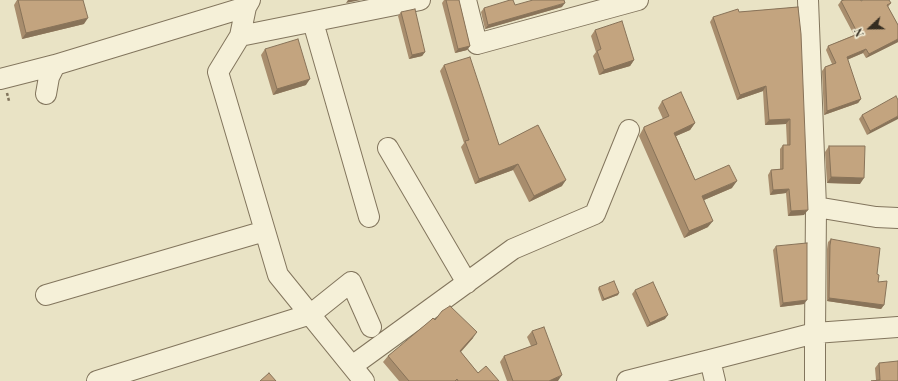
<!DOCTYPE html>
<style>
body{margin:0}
#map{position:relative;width:898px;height:381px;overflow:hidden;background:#e9e3c5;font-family:"Playfair Display",serif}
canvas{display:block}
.north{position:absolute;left:850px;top:8px;width:40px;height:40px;-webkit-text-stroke:3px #f2ecd4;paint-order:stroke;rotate:248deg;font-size:11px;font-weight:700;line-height:16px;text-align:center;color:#342c20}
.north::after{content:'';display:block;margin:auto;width:14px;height:18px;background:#342c20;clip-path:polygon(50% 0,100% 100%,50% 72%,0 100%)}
</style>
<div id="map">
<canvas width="898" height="381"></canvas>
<div class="north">N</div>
</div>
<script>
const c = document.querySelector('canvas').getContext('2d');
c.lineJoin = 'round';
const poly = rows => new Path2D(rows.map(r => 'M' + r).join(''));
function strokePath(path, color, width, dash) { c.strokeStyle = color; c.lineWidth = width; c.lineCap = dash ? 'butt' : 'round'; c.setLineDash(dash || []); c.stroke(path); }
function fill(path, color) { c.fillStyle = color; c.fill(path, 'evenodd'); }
const path = poly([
 [7,93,9,101]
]);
const minor = poly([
 [250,0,246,7,240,36,218,72,278,275,364,381],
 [466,0,477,44,638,0],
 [313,22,369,217],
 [240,36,420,0],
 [0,79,55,65],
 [46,94,49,77,55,65,246,7],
 [388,148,467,283],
 [816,207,876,217,898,218],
 [46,295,265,231],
 [352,366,513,249,595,214,629,130],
 [97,381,311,314,351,282,371,327],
 [627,381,710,360],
 [715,381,710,360,815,333,816,207,808,0],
 [815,381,815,333,898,327]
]);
const wall = poly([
 [17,0,83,0,84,24,22,39,14,5],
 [444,0,459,0,470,46,467,50,455,53,442,3],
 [841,1,861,1,891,3,888,7,898,25,898,42,866,58,863,53,847,60,861,99,858,103,824,115,822,71,825,67,832,64,826,50,828,46,854,35,838,5],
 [562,7,485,29,481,12,484,8],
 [798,7,804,215,788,216,786,193,770,195,768,175,771,170,780,169,780,149,783,145,787,145,786,124,765,125,763,91,737,100,710,22,713,17,739,12],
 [401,12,425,52,422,56,409,59,398,16],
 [595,30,634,60,630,66,599,75,593,56,596,52,591,36],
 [265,49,306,85,273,95,261,55],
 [444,65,499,145,562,186,529,202,513,170,475,184,461,147,464,143,440,71],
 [898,100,867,135,859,119,862,115],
 [662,101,695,123,690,130,676,136,695,180,732,188,704,200,708,227,684,238,639,136,644,127,663,119,658,108],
 [829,146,860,184,827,183,825,152],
 [831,239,877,274,878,282,884,305,881,309,827,301,827,249,828,242],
 [776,246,804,304,780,307,773,250],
 [599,287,618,295,602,301,598,289],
 [635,290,665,319,647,327,632,294],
 [435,320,473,338,461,352,478,373,499,381,399,381,383,362,388,356],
 [532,331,558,381,507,381,500,362,504,356,531,346,527,337],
 [879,363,898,381,876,380,875,368]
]);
const shadedWall = poly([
 [348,0,361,0,346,3],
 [565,3,562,7,485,29,488,25],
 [88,18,84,24,22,39,26,33],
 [898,39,898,42,866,58,869,54],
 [470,46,467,50,455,53,458,49],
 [866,49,863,53,844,61,847,57],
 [425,52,422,56,409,59,412,55],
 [634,60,630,66,599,75,604,70],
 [310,79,306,85,273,95,277,89],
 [766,86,763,91,737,100,740,95],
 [861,99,858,103,824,115,827,111],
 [898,116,898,119,867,135,870,131],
 [790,119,786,124,765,125,769,120],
 [695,123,690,130,669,139,674,133],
 [518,164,513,170,475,184,479,179],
 [831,177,864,178,860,184,827,183],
 [566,180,562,186,529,202,534,196],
 [737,181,732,188,697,203,702,196],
 [789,189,786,193,770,195,773,190],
 [808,210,804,215,788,216,791,211],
 [713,221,708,227,684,238,689,231],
 [619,293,618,295,602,301,604,299],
 [829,298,884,305,881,309,827,301],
 [807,300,804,304,780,307,783,303],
 [668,315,665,319,647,327,650,323],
 [477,332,473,338,456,357,460,351],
 [562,375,558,381,549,381]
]);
const building = poly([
 [18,0,83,0,88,18,26,33,18,0],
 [446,0,459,0,470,46,458,49,446,0],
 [510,0,513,0,515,5,533,0,564,0,565,3,488,25,484,8,510,0],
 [844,0,861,0,861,1,863,0,889,0,891,3,887,5,898,25,898,39,869,54,866,49,847,57,861,99,827,111,825,67,836,63,828,46,858,34,841,1,844,0],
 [798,7,801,34,808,210,791,211,789,189,773,190,771,170,783,169,783,145,790,145,790,119,769,120,766,86,740,95,713,17,738,9,739,12,798,7],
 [415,9,425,52,412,55,401,12,415,9],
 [622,21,634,60,604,70,597,51,601,49,595,30,622,21],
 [298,39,310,79,277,89,265,49,298,39],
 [470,57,499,145,538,125,566,180,534,196,518,164,479,179,465,141,469,140,444,65,470,57],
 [681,92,695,123,674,133,695,180,729,165,737,181,702,196,713,221,689,231,644,129,644,127,669,116,662,101,681,92],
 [896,96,898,100,898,116,870,131,862,115,896,96],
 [829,146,865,146,864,178,831,177,829,146],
 [831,239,880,248,877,274,879,275,878,282,887,281,884,305,829,298,830,245,831,239],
 [807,243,807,300,783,303,776,246,807,243],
 [614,281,619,293,604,299,599,287,614,281],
 [653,282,668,315,650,323,635,290,653,282],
 [450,306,477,332,460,351,478,373,486,366,499,381,458,381,457,379,455,381,409,381,388,356,431,320,433,318,435,320,442,311,450,306],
 [544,327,562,375,549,381,513,381,504,356,537,344,532,331,544,327],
 [898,361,898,381,871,381,880,380,879,363,898,361],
 [269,373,276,381,260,381,269,373]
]);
strokePath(minor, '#82755d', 22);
strokePath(path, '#82755d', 2.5, [3, 2]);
strokePath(minor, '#f5f0d8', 20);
fill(wall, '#a88d6d');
fill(shadedWall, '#887359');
fill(building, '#c3a47f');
strokePath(building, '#887359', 1);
</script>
